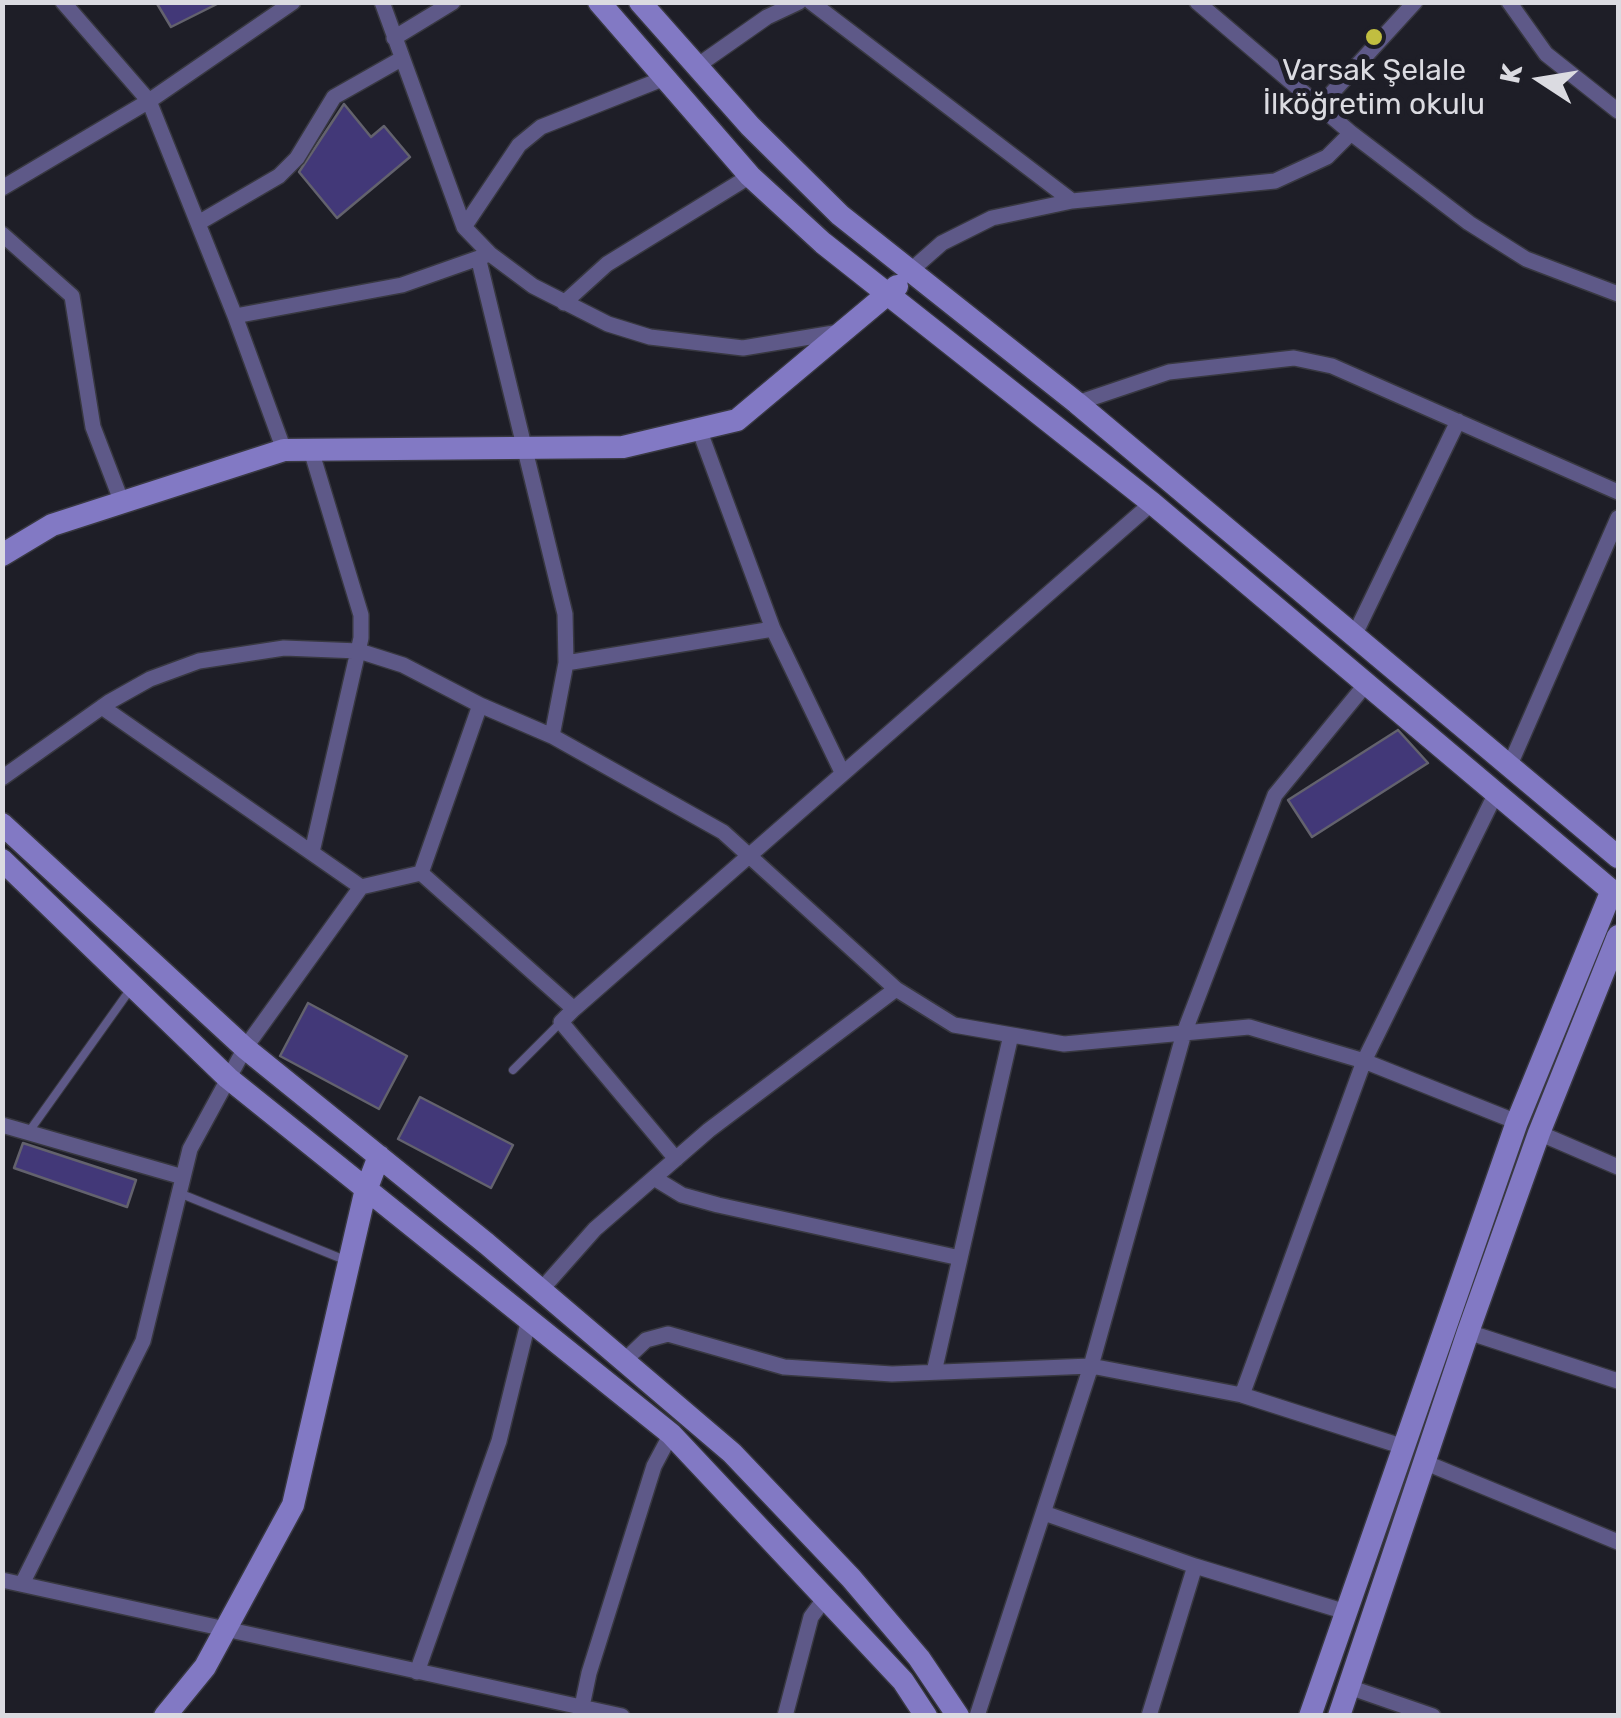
<!DOCTYPE html>
<meta charset="utf-8">
<style>
body{margin:0}
#map{position:relative;width:1621px;height:1718px;overflow:hidden;background:#1e1e27;font-family:Rubik,sans-serif}
canvas{display:block}
.frame{position:absolute;inset:0;border:5px solid #dbdbe1;pointer-events:none}
.north{position:absolute;left:1491px;top:30px;width:100px;height:100px;-webkit-text-stroke:8px #1e1e27;paint-order:stroke;rotate:282deg;font-size:28px;font-weight:700;line-height:40px;text-align:center;color:#dbdbe1}
.north::after{content:'';display:block;margin:auto;width:35px;height:45px;background:#dbdbe1;clip-path:polygon(50% 0,100% 100%,50% 72%,0 100%)}
</style>
<div id="map">
<canvas width="1621" height="1718"></canvas>
<div class="frame"></div>
<div class="north">K</div>
</div>
<script>
const c = document.querySelector('canvas').getContext('2d');
c.lineJoin = 'round';
function fill(path, color) { c.fillStyle = color; c.fill(path, 'evenodd'); }
const poly = rows => new Path2D(rows.map(r => 'M' + r).join(''));
function strokePath(path, color, width, dash) { c.strokeStyle = color; c.lineWidth = width; c.lineCap = dash ? 'butt' : 'round'; c.setLineDash(dash || []); c.stroke(path); }
function drawText(font, color, halo, rows, align = 'center') {
  c.font = font + ' Rubik,sans-serif'; c.lineWidth = 10; c.setLineDash([]); c.textBaseline = 'middle'; c.strokeStyle = halo; c.fillStyle = color; for (const [text, x, y, turn = 0] of rows) {
    c.save(); c.translate(x, y); c.rotate((+turn || 0) * Math.PI / 180); c.textAlign = isNaN(turn) ? turn : align; if (halo) c.strokeText(text, 0, 0); c.fillText(text, 0, 0); c.restore();
  }
}
const building = poly([
 [156,2,221,2,171,27,156,2],
 [344,104,371,137,384,126,410,157,337,218,299,172,344,104],
 [1398,730,1428,763,1312,837,1288,800,1398,730],
 [308,1003,407,1056,379,1109,280,1056,308,1003],
 [420,1097,513,1145,491,1188,398,1139,420,1097],
 [23,1143,136,1180,127,1207,14,1168,23,1143]
]);
const lane = poly([
 [513,1070,561,1022],
 [28,1133,132,987],
 [179,1193,345,1260]
]);
const street = poly([
 [63,2,149,101,235,316,402,285,490,254],
 [382,2,464,227,490,254,533,286,608,324,650,337,743,348,840,332],
 [811,2,1072,201],
 [1197,2,1351,133,1469,223,1526,259,1618,294],
 [1509,2,1546,54,1618,111],
 [394,38,453,2],
 [697,66,767,17,799,2],
 [1320,106,1415,2],
 [2,188,149,101,293,2],
 [200,222,279,176,297,158,334,97,401,59],
 [464,227,519,145,541,127,665,78],
 [2,234,72,296,93,427,121,500],
 [479,261,565,614,566,663,552,736],
 [909,272,942,243,992,218,1072,201,1275,181,1327,157,1351,133],
 [564,303,607,264,750,176],
 [235,316,284,450],
 [1077,403,1169,372,1294,358,1332,366,1618,492],
 [311,450,361,615,361,638,312,852],
 [773,629,842,772],
 [1354,636,1458,421],
 [566,663,773,629,699,429],
 [102,707,361,887],
 [1509,767,1618,518],
 [2,778,109,702,150,679,199,661,284,648,359,651,403,665,480,705,552,736,723,832,896,989,954,1025,1064,1044,1249,1027,1364,1061,1517,1122],
 [421,873,480,705],
 [574,1009,561,1022,676,1159],
 [2,1125,183,1177],
 [1539,1133,1618,1167],
 [654,1178,682,1195,718,1205,960,1258],
 [541,1290,595,1229,709,1130,896,989],
 [1468,1332,1618,1381],
 [624,1361,646,1340,668,1334,784,1367,892,1374,1091,1366,1242,1395,1404,1447],
 [934,1372,1011,1035],
 [1242,1395,1364,1061,1496,793],
 [1424,1462,1618,1542],
 [1044,1513,1195,1566,1346,1612],
 [2,1580,622,1716],
 [22,1584,143,1341,190,1149,245,1048,361,887,421,873,574,1009,1152,503],
 [417,1672,499,1441,528,1323],
 [1349,1687,1433,1716],
 [580,1716,589,1673,654,1466,671,1434],
 [785,1716,811,1617,825,1598],
 [977,1716,1091,1366,1184,1033,1275,795,1366,684],
 [1149,1716,1195,1566]
]);
const secondary = poly([
 [599,2,750,176,823,243,1152,503,1618,896],
 [640,2,750,126,840,215,1077,403,1618,857],
 [2,555,52,525,284,450,623,447,737,420,897,286],
 [2,824,245,1048,487,1244,732,1453,851,1578,919,1658,958,1716],
 [2,860,228,1078,671,1434,903,1681,926,1716],
 [165,1716,205,1667,293,1505,365,1193,379,1156],
 [1310,1716,1517,1122,1612,890],
 [1339,1716,1468,1332,1539,1133,1618,936]
]);
const markers = [
 [1374,37,10,"#c1be40"]
];
const poiNames = [
 ["Varsak Şelale",1374,71],
 ["İlköğretim okulu",1374,105]
];
fill(building, '#423878');
strokePath(building, '#63626d', 2.5);
strokePath(lane, '#383841', 10);
strokePath(street, '#383841', 18);
strokePath(secondary, '#383841', 25);
strokePath(lane, '#5e5988', 8);
strokePath(street, '#5e5988', 15);
strokePath(secondary, '#8279c4', 22);
for (const [x, y, r, color] of markers) { const dot = new Path2D(); dot.arc(x, y, r, 0, 2 * Math.PI); c.fillStyle = color; c.fill(dot); strokePath(dot, '#1e1e27', 4); }
drawText('30px', '#dbdbe1', '#1e1e27', poiNames);
</script>
